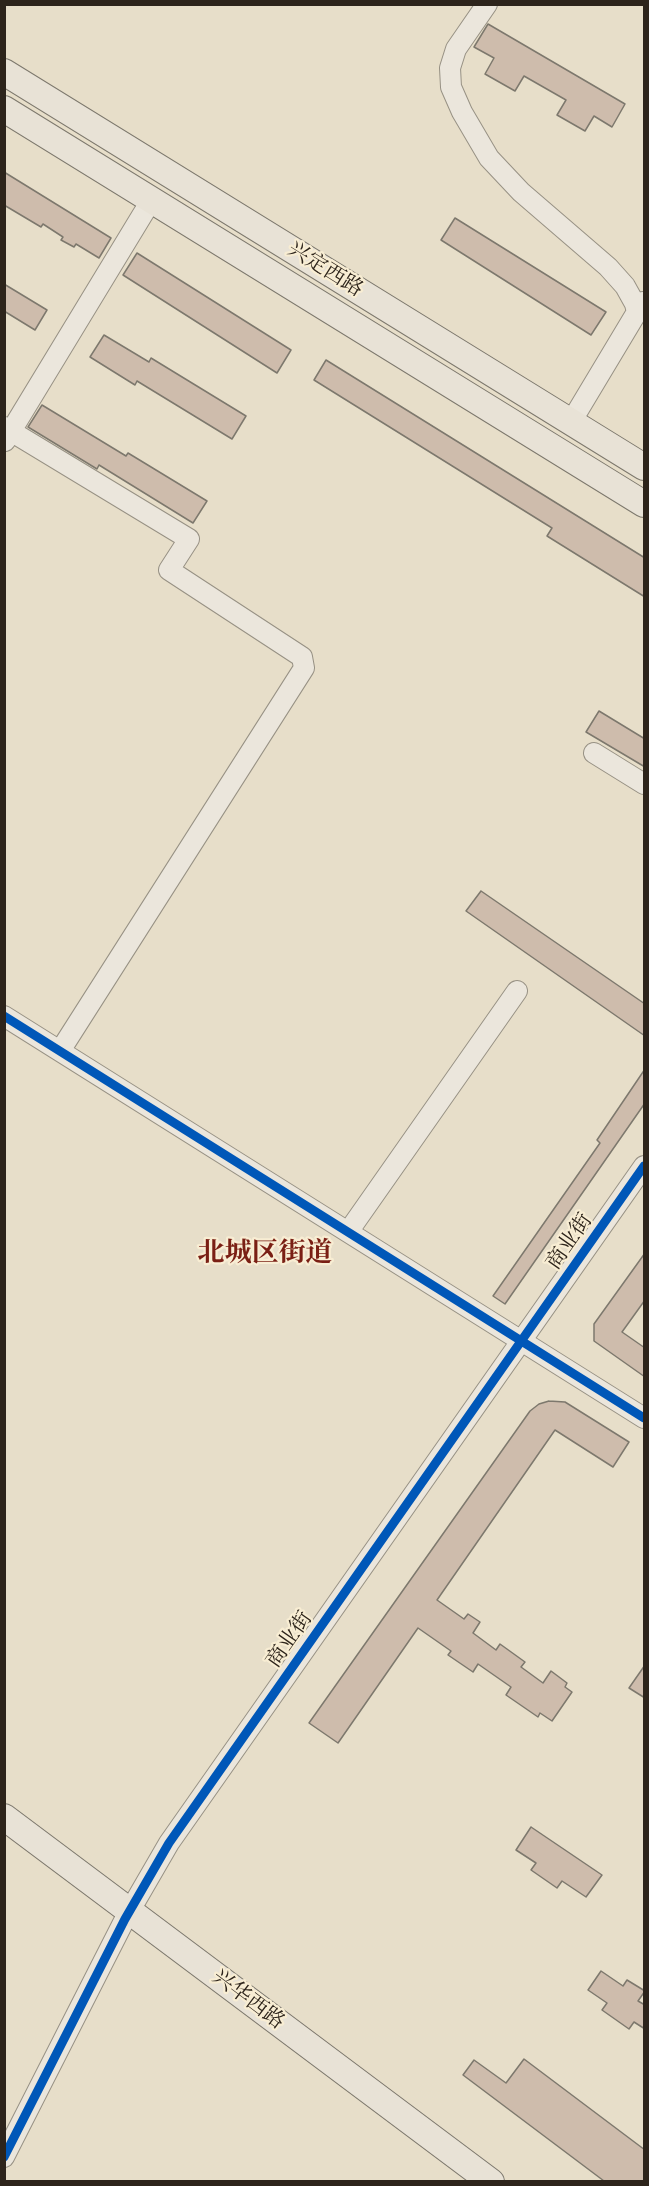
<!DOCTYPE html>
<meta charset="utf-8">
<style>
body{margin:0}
#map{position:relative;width:649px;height:2186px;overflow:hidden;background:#e7dec9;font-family:"Gentium Book Plus",serif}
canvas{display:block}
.frame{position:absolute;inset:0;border:6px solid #2d241b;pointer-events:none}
</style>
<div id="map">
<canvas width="649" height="2186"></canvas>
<div class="frame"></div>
</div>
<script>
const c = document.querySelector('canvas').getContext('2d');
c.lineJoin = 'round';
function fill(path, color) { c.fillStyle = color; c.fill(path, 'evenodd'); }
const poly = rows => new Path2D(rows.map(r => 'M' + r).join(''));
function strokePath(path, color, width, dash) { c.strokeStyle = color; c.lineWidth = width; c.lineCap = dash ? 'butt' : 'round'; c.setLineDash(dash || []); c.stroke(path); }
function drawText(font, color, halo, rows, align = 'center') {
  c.font = font + ' "Gentium Book Plus","Noto Serif SC",serif'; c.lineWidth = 4.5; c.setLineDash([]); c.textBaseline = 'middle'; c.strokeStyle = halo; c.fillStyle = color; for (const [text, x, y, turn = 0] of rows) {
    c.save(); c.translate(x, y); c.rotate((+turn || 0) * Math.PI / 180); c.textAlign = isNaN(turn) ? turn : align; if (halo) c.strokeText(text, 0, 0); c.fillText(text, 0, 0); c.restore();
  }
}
const building = poly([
 [488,24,625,104,612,127,594,116,585,131,557,115,566,100,524,76,515,91,485,74,494,58,474,47,488,24],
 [4,172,111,238,99,258,76,244,74,247,61,240,63,237,43,224,41,227,4,205,4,172],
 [455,218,606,312,591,335,441,240,455,218],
 [137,253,291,350,277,373,123,275,137,253],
 [4,284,47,310,35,330,4,311,4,284],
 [104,335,149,362,151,358,246,416,232,439,137,381,135,385,90,357,104,335],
 [326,360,645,558,645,597,547,536,552,528,314,380,326,360],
 [42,405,126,456,128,453,207,501,193,523,99,465,97,469,28,427,42,405],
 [599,711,645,739,645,767,586,732,599,711],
 [481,891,645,1004,645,1036,466,911,481,891],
 [645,1069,645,1103,505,1304,493,1296,600,1143,597,1140,645,1069],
 [645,1253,645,1300,622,1332,645,1348,645,1377,594,1341,594,1324,645,1253],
 [549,1401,565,1402,629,1442,613,1467,555,1430,437,1600,464,1619,468,1614,480,1622,473,1633,496,1650,500,1644,525,1662,521,1667,543,1683,551,1671,567,1683,565,1687,572,1692,552,1721,540,1713,538,1717,506,1695,511,1687,478,1664,473,1672,448,1655,451,1651,418,1628,338,1743,309,1723,530,1411,539,1404,549,1401],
 [645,1665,645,1698,629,1688,645,1665],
 [531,1827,602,1875,586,1897,562,1881,557,1888,531,1870,536,1863,516,1850,531,1827],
 [601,1971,623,1986,627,1980,645,1991,638,2001,645,2005,645,2029,634,2022,629,2029,602,2010,607,2003,588,1990,601,1971],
 [524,2059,645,2150,645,2181,604,2181,463,2075,474,2060,506,2083,524,2059]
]);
const minor = poly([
 [487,4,456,49,450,68,451,87,462,112,489,158,521,192,608,267,625,286,635,304,637,312],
 [571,422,643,302],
 [4,427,189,539,169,570,302,657,304,668,60,1051],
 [5,441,152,199],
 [594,753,644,784],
 [4,1016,644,1418],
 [348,1232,517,991],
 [4,2157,125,1919,169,1843,644,1166]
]);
const major = poly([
 [4,72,644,467],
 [4,109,644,504],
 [4,1817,491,2182]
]);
const cycleway = poly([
 [4,1016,644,1418],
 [4,2157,125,1919,169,1843,644,1166]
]);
const streetNames = [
 ["兴定西路",325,270,32],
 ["商业街",570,1242,-55],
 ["商业街",290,1640,-55],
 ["兴华西路",248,2000,37]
];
const districtNames = [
 ["北城区街道",265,1254]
];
fill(building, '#cebcac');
strokePath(building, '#7d786d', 1.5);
strokePath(minor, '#979184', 22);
strokePath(major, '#7d786d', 28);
strokePath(minor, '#ebe6dc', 20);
strokePath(major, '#e8e2d6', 26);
strokePath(cycleway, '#0057b8', 9);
drawText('21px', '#2d241b', '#f8edd3', streetNames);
drawText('bold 27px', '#7a1f14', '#f8edd3', districtNames);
</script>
